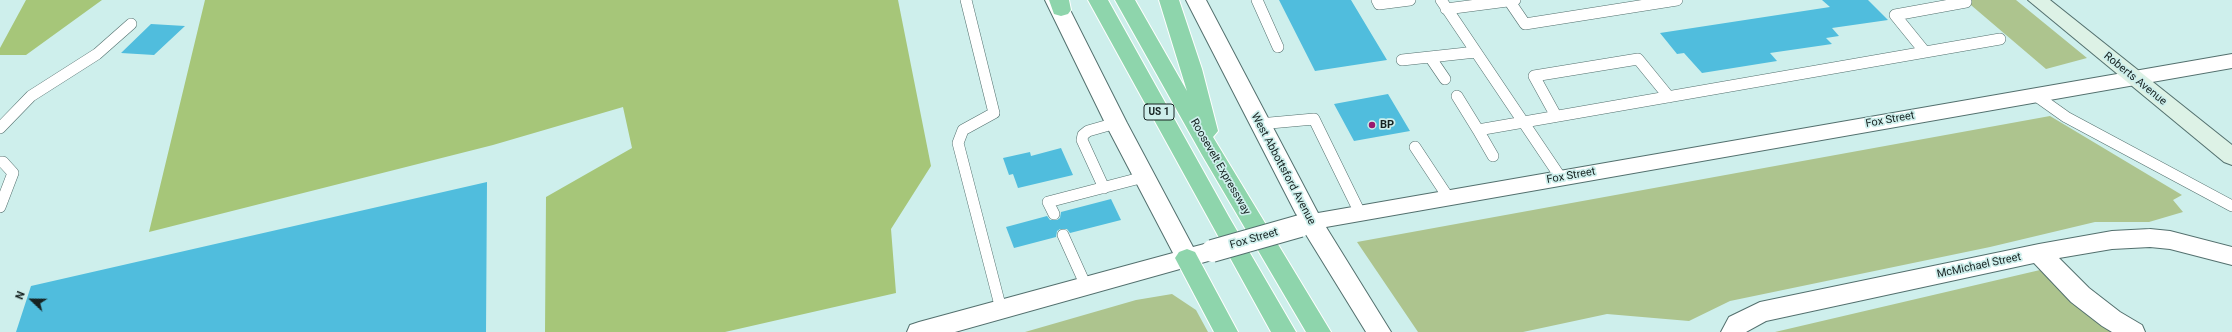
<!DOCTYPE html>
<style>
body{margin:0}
#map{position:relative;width:2232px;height:332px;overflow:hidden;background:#ceefec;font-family:Roboto,sans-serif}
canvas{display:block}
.north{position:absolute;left:12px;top:280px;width:40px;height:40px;-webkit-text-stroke:3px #ceefec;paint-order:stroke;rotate:292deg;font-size:11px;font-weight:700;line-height:16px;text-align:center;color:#162221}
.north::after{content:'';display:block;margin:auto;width:14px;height:18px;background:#162221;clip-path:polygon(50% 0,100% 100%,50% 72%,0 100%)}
</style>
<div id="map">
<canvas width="2232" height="332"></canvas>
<div class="north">N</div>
</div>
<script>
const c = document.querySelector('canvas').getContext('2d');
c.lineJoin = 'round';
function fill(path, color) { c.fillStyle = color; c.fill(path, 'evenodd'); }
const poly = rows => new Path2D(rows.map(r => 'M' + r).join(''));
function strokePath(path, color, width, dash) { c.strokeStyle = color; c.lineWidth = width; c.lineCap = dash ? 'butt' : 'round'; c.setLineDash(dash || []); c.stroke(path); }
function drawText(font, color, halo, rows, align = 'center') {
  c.font = font + ' Roboto,sans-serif'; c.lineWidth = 3.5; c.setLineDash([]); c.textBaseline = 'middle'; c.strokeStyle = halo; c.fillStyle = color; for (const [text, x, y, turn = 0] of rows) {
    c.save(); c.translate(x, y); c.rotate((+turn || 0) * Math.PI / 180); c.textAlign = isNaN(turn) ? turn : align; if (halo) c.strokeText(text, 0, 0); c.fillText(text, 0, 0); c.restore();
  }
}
const green = poly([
 [1965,0,2016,0,2087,58,2046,69],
 [2050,116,2182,195,2173,200,2183,212,2149,222,2095,222,1990,247,1730,301,1689,321,1607,314,1523,332,1418,332,1357,242],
 [2040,270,2087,313,2115,332,1775,332],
 [1172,294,1196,310,1208,332,1025,332,1136,300]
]);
const forest = poly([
 [26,0,102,0,26,55,0,55,0,48],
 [205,0,898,0,931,166,891,229,896,293,725,332,545,332,546,197,632,148,623,107,493,145,149,232]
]);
const building = poly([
 [1279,0,1351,0,1387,60,1315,71],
 [1822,0,1868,0,1888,20,1832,28,1839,36,1826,38,1832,44,1770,53,1777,61,1702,73,1684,53,1677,54,1660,33,1830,7],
 [151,24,185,26,154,55,121,53],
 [1388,94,1410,131,1354,141,1334,104],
 [1061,148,1073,175,1018,188,1013,174,1009,175,1003,158,1030,152,1031,156],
 [487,182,486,332,16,332,31,286],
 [1111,199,1121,220,1070,233,1067,229,1060,229,1057,231,1056,237,1014,248,1006,227,1047,216,1050,220,1057,220,1060,218,1061,212]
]);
const service = poly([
 [966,0,994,113,963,130,958,143,1001,309],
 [1257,0,1278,47],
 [1377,0,1379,4,1410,0],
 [1441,0,1561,178],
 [1510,2,1525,24,1677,0],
 [1446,9,1515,0],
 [1925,52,1895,15,1966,2],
 [1430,57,1445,79],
 [1402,60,1476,52],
 [2035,95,2066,117,2232,206],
 [1457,96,1478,130,2000,39],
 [1556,116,1534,76,1638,59,1669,97],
 [1259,124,1314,119,1360,213],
 [0,128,31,96,97,54,131,24],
 [1478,130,1493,156],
 [1415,147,1448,197],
 [0,162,3,162,13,173,0,207],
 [1104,188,1082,140,1083,135,1088,131,1116,123],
 [1054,214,1048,202,1144,177],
 [1063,235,1086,286]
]);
const minor = poly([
 [2150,229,2170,231,2232,247,2232,265,2170,249,2150,247,2112,249,2059,258,2089,288,2120,312,2142,325,2145,332,2112,332,2102,326,2071,302,2034,263,1766,321,1746,332,1721,332,1729,317,1760,302,2039,244,2112,231,2150,229]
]);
const tertiary = poly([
 [1045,0,1065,0,1127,123,1193,247,1212,242,1220,245,1224,251,1220,257,1212,260,955,332,907,332,910,325,919,322,1173,253,1105,123,1045,0],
 [1186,0,1206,0,1318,213,2232,54,2232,68,1326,227,1391,332,1366,332,1305,233,1300,235,1292,232,1288,226,1292,220,1298,218,1186,0]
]);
const secondary = poly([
 [2028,0,2050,0,2232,145,2232,165,2224,162,2028,0]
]);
const motorway = poly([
 [1049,0,1069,0,1071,10,1068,14,1061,16,1054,14,1049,0],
 [1088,0,1108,0,1229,217,1296,332,1271,332,1088,0],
 [1115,0,1135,0,1187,91,1159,0,1179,0,1202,69,1218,131,1213,137,1331,332,1306,332,1202,155,1115,0],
 [1187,249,1195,252,1238,332,1214,332,1175,258,1179,252,1187,249]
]);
const tertiaryBridge = poly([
 [1212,251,1300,226]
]);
const markers = [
 [1372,125,4,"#99196f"]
];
const shields = [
 [1159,112,30]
];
const shieldNames = [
 ["US 1",1159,112]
];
const streetNames = [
 ["Roberts Avenue",2135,79,39],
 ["Fox Street",1890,120,-10],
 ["Roosevelt Expressway",1220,167,60],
 ["West Abbottsford Avenue",1283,169,62],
 ["Fox Street",1571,176,-10],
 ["Fox Street",1254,239,-16],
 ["McMichael Street",1979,266,-12]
];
const poiNames = [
 ["BP",1380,125]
];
fill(green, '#adc48e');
fill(forest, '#a6c679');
fill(building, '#50bddd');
strokePath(service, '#53706e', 12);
strokePath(minor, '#53706e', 2);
strokePath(tertiary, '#53706e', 2);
strokePath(secondary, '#53706e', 2);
strokePath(motorway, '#fff', 2);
strokePath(service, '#fff', 11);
fill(minor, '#fff');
fill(tertiary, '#fff');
fill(secondary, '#ddf2e6');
fill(motorway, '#8ed5ac');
strokePath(tertiaryBridge, '#53706e', 24, []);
strokePath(tertiaryBridge, '#fff', 22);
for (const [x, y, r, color] of markers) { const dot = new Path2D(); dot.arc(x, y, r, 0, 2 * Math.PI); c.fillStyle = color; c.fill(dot); strokePath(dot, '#ceefec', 1.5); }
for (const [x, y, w] of shields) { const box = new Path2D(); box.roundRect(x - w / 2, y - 8, w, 16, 3); c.fillStyle = '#ceefec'; c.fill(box); strokePath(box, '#162221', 1); }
drawText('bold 10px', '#162221', null, shieldNames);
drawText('11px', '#162221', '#ceefec', streetNames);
drawText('bold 11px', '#162221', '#ceefec', poiNames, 'left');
</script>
